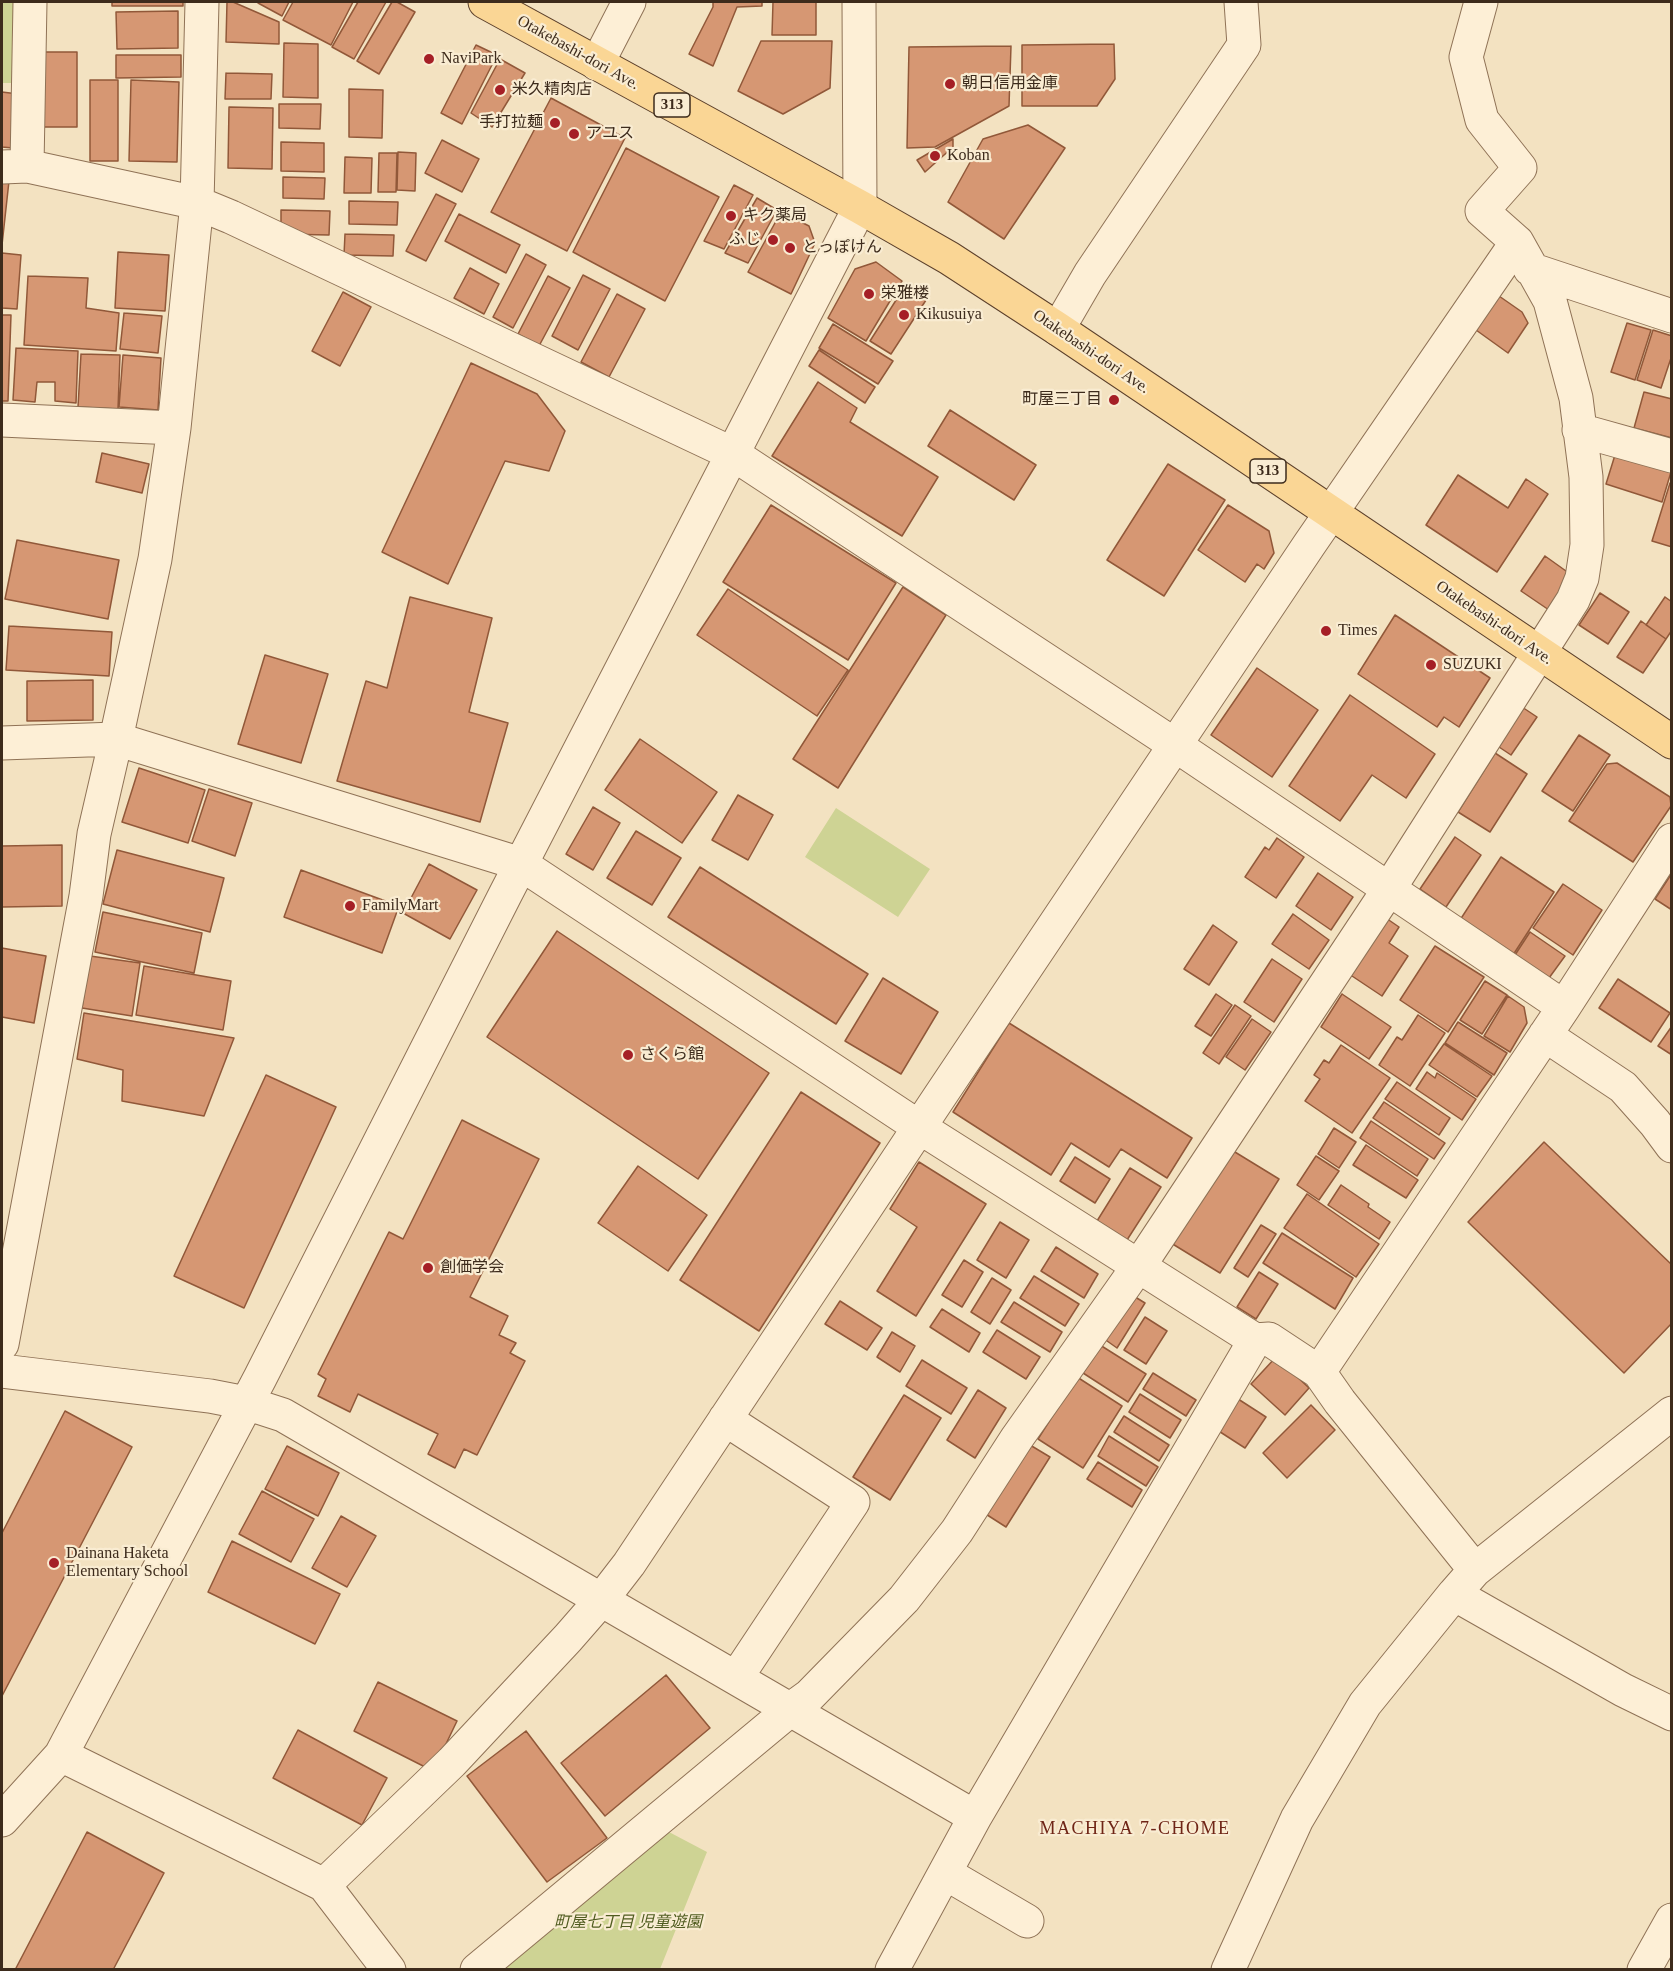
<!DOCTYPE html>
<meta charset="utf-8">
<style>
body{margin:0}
#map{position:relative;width:1673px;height:1971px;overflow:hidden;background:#f3e2c1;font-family:"Times New Roman",serif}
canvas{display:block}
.frame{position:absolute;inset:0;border:3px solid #3d2b1c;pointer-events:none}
</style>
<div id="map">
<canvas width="1673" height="1971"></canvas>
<div class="frame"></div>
</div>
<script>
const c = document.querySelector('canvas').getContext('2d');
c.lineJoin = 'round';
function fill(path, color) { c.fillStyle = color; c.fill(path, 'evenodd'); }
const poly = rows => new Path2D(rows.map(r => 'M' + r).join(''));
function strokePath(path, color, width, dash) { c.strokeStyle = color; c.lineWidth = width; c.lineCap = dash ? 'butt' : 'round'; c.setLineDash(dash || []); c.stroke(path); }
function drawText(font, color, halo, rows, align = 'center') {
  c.font = font + ' "Times New Roman","Noto Sans JP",serif'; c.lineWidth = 4.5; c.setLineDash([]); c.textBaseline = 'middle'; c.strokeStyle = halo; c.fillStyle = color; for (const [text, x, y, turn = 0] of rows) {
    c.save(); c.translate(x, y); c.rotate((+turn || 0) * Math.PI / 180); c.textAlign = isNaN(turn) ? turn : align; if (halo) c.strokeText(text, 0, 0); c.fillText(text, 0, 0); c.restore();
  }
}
const green = poly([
 [2,2,20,2,18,83,2,83],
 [836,808,930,869,898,917,805,857],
 [669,1832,707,1852,660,1969,495,1970]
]);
const building = poly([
 [112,2,183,2,183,6,112,6,112,2],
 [227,2,233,2,279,22,279,44,226,42,227,2],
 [259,2,289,2,282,16,258,3,259,2],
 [293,2,353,2,331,45,283,20,293,2],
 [358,2,386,2,354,59,332,47,358,2],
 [392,2,397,2,415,12,379,74,357,61,392,2],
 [713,2,762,2,762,6,737,7,713,66,689,54,713,7,713,2],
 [773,2,816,2,816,35,772,35,773,2],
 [178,11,178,48,117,49,116,12,178,11],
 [761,41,832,41,830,88,783,114,738,91,761,41],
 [284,43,318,44,318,98,283,97,284,43],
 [1114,44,1115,79,1097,106,1022,106,1022,45,1114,44],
 [476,45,497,55,462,124,441,113,476,45],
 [1011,46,1009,106,935,147,907,148,909,47,1011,46],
 [40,52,77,52,77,127,39,127,40,52],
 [116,55,181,55,181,77,116,78,116,55],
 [500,59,525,73,492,127,471,113,500,59],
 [226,73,272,74,271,99,225,99,226,73],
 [90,80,118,80,118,161,90,161,90,80],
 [131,80,179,82,177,162,129,161,131,80],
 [349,89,383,90,382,138,349,137,349,89],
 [2,92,18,94,13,148,2,147,2,92],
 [551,98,625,138,567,251,491,212,551,98],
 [279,104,321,104,320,129,279,128,279,104],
 [229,107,273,108,272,169,228,168,229,107],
 [1028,125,1065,148,1004,239,948,202,983,139,1028,125],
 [953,139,953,147,925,172,917,160,953,139],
 [442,140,479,159,462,192,425,173,442,140],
 [281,142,324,143,324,172,281,171,281,142],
 [626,148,719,197,665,301,573,252,626,148],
 [398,152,416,153,415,191,397,190,398,152],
 [379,153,397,153,396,192,378,192,379,153],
 [345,157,372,158,371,193,344,193,345,157],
 [283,177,325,178,324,199,283,198,283,177],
 [2,181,9,181,2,245,2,181],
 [734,185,753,195,724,249,704,241,734,185],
 [436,194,456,204,426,261,406,251,436,194],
 [757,198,777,210,748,263,725,253,757,198],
 [349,201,398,202,397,225,349,224,349,201],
 [281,210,330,211,329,235,281,234,281,210],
 [781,212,809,226,815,243,791,294,748,272,781,212],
 [459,214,520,245,506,273,445,241,459,214],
 [345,234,394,235,393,256,344,255,345,234],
 [118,252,169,255,165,311,115,308,118,252],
 [2,253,21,255,17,309,2,308,2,253],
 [526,254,546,265,513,328,493,317,526,254],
 [876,262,902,281,866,341,828,318,855,269,876,262],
 [470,268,499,284,484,314,454,298,470,268],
 [583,275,610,289,578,350,552,336,583,275],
 [28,276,88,278,86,308,119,313,116,351,24,345,28,276],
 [548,276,570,288,539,346,518,334,548,276],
 [907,283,928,297,891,354,870,341,907,283],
 [343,292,371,307,340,366,312,351,343,292],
 [617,294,645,309,609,377,581,362,617,294],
 [1499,296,1522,312,1528,323,1508,353,1476,330,1499,296],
 [124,313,162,316,158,353,120,349,124,313],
 [2,315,11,315,8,401,2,401,2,315],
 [1627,323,1651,330,1635,380,1611,372,1627,323],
 [833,324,893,361,878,384,819,348,833,324],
 [1653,330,1672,336,1672,355,1661,388,1637,380,1653,330],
 [16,348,78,351,76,403,55,401,55,382,37,382,35,402,13,400,16,348],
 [819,350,875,387,865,403,809,366,819,350],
 [81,354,120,355,118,409,78,407,81,354],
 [123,355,161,358,158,410,119,407,123,355],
 [471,363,537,394,565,431,549,471,505,461,448,584,382,552,471,363],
 [818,382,857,408,850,422,938,477,902,536,772,456,818,382],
 [1644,392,1672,399,1672,438,1634,428,1644,392],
 [950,410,1036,465,1014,500,928,446,950,410],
 [102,453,149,464,142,493,96,482,102,453],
 [1615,455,1671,472,1662,502,1606,484,1615,455],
 [1168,464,1225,500,1164,596,1107,560,1168,464],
 [1458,475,1508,508,1526,479,1548,494,1497,572,1426,525,1458,475],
 [1670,483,1672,484,1672,547,1652,541,1670,483],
 [771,505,896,583,848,660,723,582,771,505],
 [1228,505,1269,531,1274,553,1264,569,1257,564,1245,582,1198,550,1228,505],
 [17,540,119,560,108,619,5,599,17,540],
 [1545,556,1573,576,1549,610,1521,591,1545,556],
 [903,587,946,615,838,788,793,759,903,587],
 [728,589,848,670,817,716,697,635,728,589],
 [1600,593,1629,612,1608,644,1579,625,1600,593],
 [410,597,492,618,469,712,508,723,480,822,337,781,366,681,387,688,410,597],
 [1665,597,1672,602,1672,630,1666,639,1646,625,1665,597],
 [1395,615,1490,678,1459,727,1444,717,1437,727,1358,674,1395,615],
 [1641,621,1666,639,1643,673,1617,657,1641,621],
 [9,626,112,632,109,676,6,670,9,626],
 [265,655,328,674,301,763,238,744,265,655],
 [1257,668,1318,710,1272,777,1211,735,1257,668],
 [93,680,93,720,27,721,27,681,93,680],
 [1350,695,1435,754,1406,798,1372,775,1340,821,1289,786,1350,695],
 [1519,705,1537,717,1511,755,1493,743,1519,705],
 [1579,735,1610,755,1573,811,1542,791,1579,735],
 [640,739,717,792,682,843,605,790,640,739],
 [1495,753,1527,774,1490,832,1458,812,1495,753],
 [1617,763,1670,797,1671,806,1633,862,1569,821,1607,764,1617,763],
 [139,768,205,790,188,843,122,822,139,768],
 [209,789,252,803,235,856,192,841,209,789],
 [738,795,773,815,748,860,712,840,738,795],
 [593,807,620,823,593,870,566,854,593,807],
 [636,831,681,858,652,905,607,878,636,831],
 [1455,837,1481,855,1446,907,1420,889,1455,837],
 [1277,838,1304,857,1276,898,1245,877,1265,847,1269,850,1277,838],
 [62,845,62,906,2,907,2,846,62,845],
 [117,850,224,878,210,932,103,904,117,850],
 [1501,857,1554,892,1513,955,1460,920,1501,857],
 [429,864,477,890,450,939,403,913,429,864],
 [700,867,868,974,836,1024,668,917,700,867],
 [301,870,399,906,382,953,284,917,301,870],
 [1318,873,1353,897,1331,930,1296,906,1318,873],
 [1672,873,1672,910,1655,899,1672,873],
 [1563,884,1602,910,1573,955,1533,928,1563,884],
 [103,912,202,933,194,973,95,952,103,912],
 [1293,914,1329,940,1309,969,1272,944,1293,914],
 [1383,916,1399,927,1389,943,1408,956,1382,996,1346,972,1383,916],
 [1213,925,1237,942,1209,985,1184,969,1213,925],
 [557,931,769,1073,698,1179,487,1037,557,931],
 [1530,932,1565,956,1549,978,1515,955,1530,932],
 [1435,946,1484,977,1448,1032,1400,1000,1435,946],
 [2,948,46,956,34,1023,2,1017,2,948],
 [90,956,140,963,132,1016,82,1008,90,956],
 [1272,959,1302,979,1274,1022,1244,1002,1272,959],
 [144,966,231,981,223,1030,136,1015,144,966],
 [883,978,938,1012,901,1074,845,1041,883,978],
 [1618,979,1670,1013,1651,1042,1599,1008,1618,979],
 [1485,981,1507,995,1482,1034,1460,1020,1485,981],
 [1216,994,1232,1005,1211,1036,1195,1026,1216,994],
 [1342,994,1391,1027,1369,1059,1321,1027,1342,994],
 [1508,996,1524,1007,1527,1023,1510,1052,1484,1036,1508,996],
 [1235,1005,1251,1016,1219,1064,1203,1053,1235,1005],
 [84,1013,234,1038,204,1116,122,1101,123,1070,77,1059,84,1013],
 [1418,1015,1445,1033,1410,1086,1379,1065,1397,1037,1402,1040,1418,1015],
 [1252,1019,1271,1032,1245,1070,1226,1057,1252,1019],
 [1458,1022,1507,1053,1494,1075,1445,1043,1458,1022],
 [1009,1023,1192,1138,1167,1178,1121,1149,1109,1167,1071,1143,1051,1175,953,1112,1009,1023],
 [1672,1026,1672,1055,1658,1046,1672,1026],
 [1444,1044,1492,1076,1477,1097,1429,1065,1444,1044],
 [1341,1045,1390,1078,1352,1133,1305,1101,1320,1079,1314,1075,1324,1060,1329,1063,1341,1045],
 [1427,1072,1435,1078,1437,1073,1476,1099,1462,1120,1416,1089,1427,1072],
 [266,1075,336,1107,244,1308,174,1276,266,1075],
 [1397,1082,1450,1118,1439,1135,1385,1099,1397,1082],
 [801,1092,880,1143,759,1331,680,1280,801,1092],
 [1384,1102,1445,1143,1434,1159,1373,1118,1384,1102],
 [462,1120,539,1159,470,1297,508,1316,499,1335,516,1343,510,1353,525,1361,477,1455,464,1449,455,1468,428,1454,438,1434,358,1394,350,1412,318,1396,326,1379,318,1374,389,1232,403,1239,462,1120],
 [1371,1121,1428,1159,1417,1176,1360,1138,1371,1121],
 [1334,1128,1356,1142,1339,1168,1318,1154,1334,1128],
 [1544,1142,1672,1265,1672,1323,1624,1373,1468,1222,1544,1142],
 [1366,1145,1418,1180,1406,1198,1353,1165,1366,1145],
 [1230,1149,1279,1179,1220,1273,1171,1243,1230,1149],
 [1316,1156,1339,1171,1319,1200,1297,1185,1316,1156],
 [1075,1157,1110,1179,1095,1203,1060,1181,1075,1157],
 [919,1162,986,1204,916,1316,877,1291,917,1227,890,1209,919,1162],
 [638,1166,707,1215,668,1271,598,1223,638,1166],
 [1130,1168,1161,1187,1127,1240,1097,1221,1130,1168],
 [1341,1185,1369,1204,1368,1207,1390,1222,1379,1239,1328,1205,1341,1185],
 [1307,1194,1379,1244,1356,1277,1284,1228,1307,1194],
 [1000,1222,1029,1240,1006,1278,977,1260,1000,1222],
 [1261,1225,1276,1234,1248,1277,1234,1268,1261,1225],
 [1282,1233,1353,1278,1335,1309,1263,1263,1282,1233],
 [1056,1247,1098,1274,1084,1298,1041,1271,1056,1247],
 [964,1260,983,1272,962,1307,942,1295,964,1260],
 [1259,1272,1278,1284,1256,1319,1237,1307,1259,1272],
 [1034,1276,1079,1304,1065,1326,1020,1298,1034,1276],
 [992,1278,1011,1290,990,1324,971,1312,992,1278],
 [1127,1292,1145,1303,1117,1348,1100,1336,1127,1292],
 [840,1301,882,1328,867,1350,825,1324,840,1301],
 [1014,1302,1062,1332,1050,1352,1001,1322,1014,1302],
 [942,1309,980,1333,969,1352,930,1327,942,1309],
 [1145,1317,1167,1331,1146,1364,1124,1350,1145,1317],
 [997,1330,1040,1357,1026,1379,983,1352,997,1330],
 [892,1332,915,1346,900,1372,877,1357,892,1332],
 [1100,1345,1146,1374,1128,1402,1083,1373,1100,1345],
 [1276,1357,1309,1388,1285,1415,1251,1384,1276,1357],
 [922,1360,967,1388,951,1414,906,1386,922,1360],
 [1153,1373,1196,1400,1186,1416,1143,1389,1153,1373],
 [1077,1377,1122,1406,1083,1468,1038,1439,1077,1377],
 [978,1390,1006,1408,975,1458,947,1440,978,1390],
 [1140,1394,1181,1420,1170,1438,1129,1412,1140,1394],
 [904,1395,941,1418,890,1500,853,1477,904,1395],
 [1235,1397,1266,1417,1245,1448,1214,1428,1235,1397],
 [1311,1405,1335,1430,1287,1478,1263,1453,1311,1405],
 [65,1411,132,1447,2,1696,2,1533,65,1411],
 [1124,1416,1169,1445,1159,1461,1114,1432,1124,1416],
 [1109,1436,1158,1467,1146,1486,1098,1456,1109,1436],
 [1025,1442,1050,1457,1006,1527,981,1511,1025,1442],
 [287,1446,339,1473,318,1516,265,1489,287,1446],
 [1098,1462,1142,1490,1132,1507,1087,1479,1098,1462],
 [262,1491,314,1519,291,1562,239,1534,262,1491],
 [341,1516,376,1536,347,1587,312,1568,341,1516],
 [232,1541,340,1594,315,1644,208,1592,232,1541],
 [666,1675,710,1728,605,1816,561,1763,666,1675],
 [378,1682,457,1721,433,1771,354,1731,378,1682],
 [298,1730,387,1778,362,1825,273,1778,298,1730],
 [526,1731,607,1838,547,1882,467,1776,526,1731],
 [87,1832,164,1873,113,1970,15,1970,87,1832]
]);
const minor = poly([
 [597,64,629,2],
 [27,166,30,2],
 [2,167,27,166,197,203,231,217,733,454,1175,745,1564,1007],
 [1530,269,1672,316],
 [1058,329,1090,274,1244,45,1241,2],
 [2,420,174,428],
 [1579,430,1672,456],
 [2,743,116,739,521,864,919,1127,1255,1340,1269,1339,1319,1372,1340,1402,1475,1570,1454,1594,1623,1690,1672,1714],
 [1545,1035,1623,1087,1655,1123,1672,1146],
 [2,1344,86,896,94,834,116,739,155,559,174,428,197,203,202,2],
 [2,1371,210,1396,246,1403,283,1415,975,1817],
 [1319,1372,1564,1007,1672,840],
 [725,1419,853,1502,736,1678],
 [1475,1570,1672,1413],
 [61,1755,324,1885,389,1970],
 [2,1820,61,1755,260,1378,505,895,860,207,859,2],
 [945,1873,1027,1921],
 [324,1885,452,1762,568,1638,602,1599,629,1564,938,1099,1309,545,1517,242],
 [477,1970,791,1709,809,1696,904,1599,957,1531,1017,1438,1149,1251,1389,889,1573,600,1582,578,1587,545,1586,477,1576,398,1550,301,1517,242,1482,211,1520,168,1482,120,1466,57,1481,2],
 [892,1970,975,1817,1255,1340],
 [1228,1970,1297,1819,1365,1704,1454,1594],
 [1644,1970,1672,1920]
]);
const major = poly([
 [485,2,860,207,949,258,1058,329,1672,742]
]);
const markers = [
 [429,59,6,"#a51f26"],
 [950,84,6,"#a51f26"],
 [500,90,6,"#a51f26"],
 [555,123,6,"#a51f26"],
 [574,134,6,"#a51f26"],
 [935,156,6,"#a51f26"],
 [731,216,6,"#a51f26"],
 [773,240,6,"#a51f26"],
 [790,248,6,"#a51f26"],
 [869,294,6,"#a51f26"],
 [904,315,6,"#a51f26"],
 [1114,400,6,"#a51f26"],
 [1326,631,6,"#a51f26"],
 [1431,665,6,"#a51f26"],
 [350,906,6,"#a51f26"],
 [628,1055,6,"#a51f26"],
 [428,1268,6,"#a51f26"],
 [54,1563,6,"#a51f26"]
];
const shields = [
 [672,105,36],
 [1268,471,36]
];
const shieldNames = [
 ["313",672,105],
 ["313",1268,471]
];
const streetNames = [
 ["Otakebashi-dori Ave.",578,53,29],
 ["Otakebashi-dori Ave.",1091,352,34],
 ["Otakebashi-dori Ave.",1494,623,34]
];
const poiNames = [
 ["NaviPark",441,59],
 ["朝日信用金庫",962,84],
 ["米久精肉店",512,90],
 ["手打拉麺",543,123,"right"],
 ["アユス",586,134],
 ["Koban",947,156],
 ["キク薬局",743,216],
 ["ふじ",761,240,"right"],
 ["とっぽけん",802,248],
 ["栄雅楼",881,294],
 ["Kikusuiya",916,315],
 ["町屋三丁目",1102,400,"right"],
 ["Times",1338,631],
 ["SUZUKI",1443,665],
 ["FamilyMart",362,906],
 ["さくら館",640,1055],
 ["創価学会",440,1268],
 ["Dainana Haketa",66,1554],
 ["Elementary School",66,1572]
];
const parkNames = [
 ["町屋七丁目 児童遊園",628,1923]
];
const neighbourhoodNames = [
 ["MACHIYA 7-CHOME",1135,1829]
];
fill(green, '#ced394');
fill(building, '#d69773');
strokePath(building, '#915839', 1.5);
strokePath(minor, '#8f7256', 35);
strokePath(major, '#5c402b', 35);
strokePath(minor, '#fdefd6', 33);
strokePath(major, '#fad695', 33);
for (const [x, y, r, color] of markers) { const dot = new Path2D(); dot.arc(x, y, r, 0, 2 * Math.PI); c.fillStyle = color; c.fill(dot); strokePath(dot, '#f9ecd2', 2); }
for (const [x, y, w] of shields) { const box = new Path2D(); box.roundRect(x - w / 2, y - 12, w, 24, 4.5); c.fillStyle = '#f9ecd2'; c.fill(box); strokePath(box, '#3d2b1c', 1.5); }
drawText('bold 15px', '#3d2b1c', null, shieldNames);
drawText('16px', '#3d2b1c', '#f9ecd2', streetNames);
drawText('16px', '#3d2b1c', '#f9ecd2', poiNames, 'left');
drawText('italic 16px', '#505c20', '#f9ecd2', parkNames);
c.letterSpacing = '1.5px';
drawText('18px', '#6f2516', '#f9ecd2', neighbourhoodNames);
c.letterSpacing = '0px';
</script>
